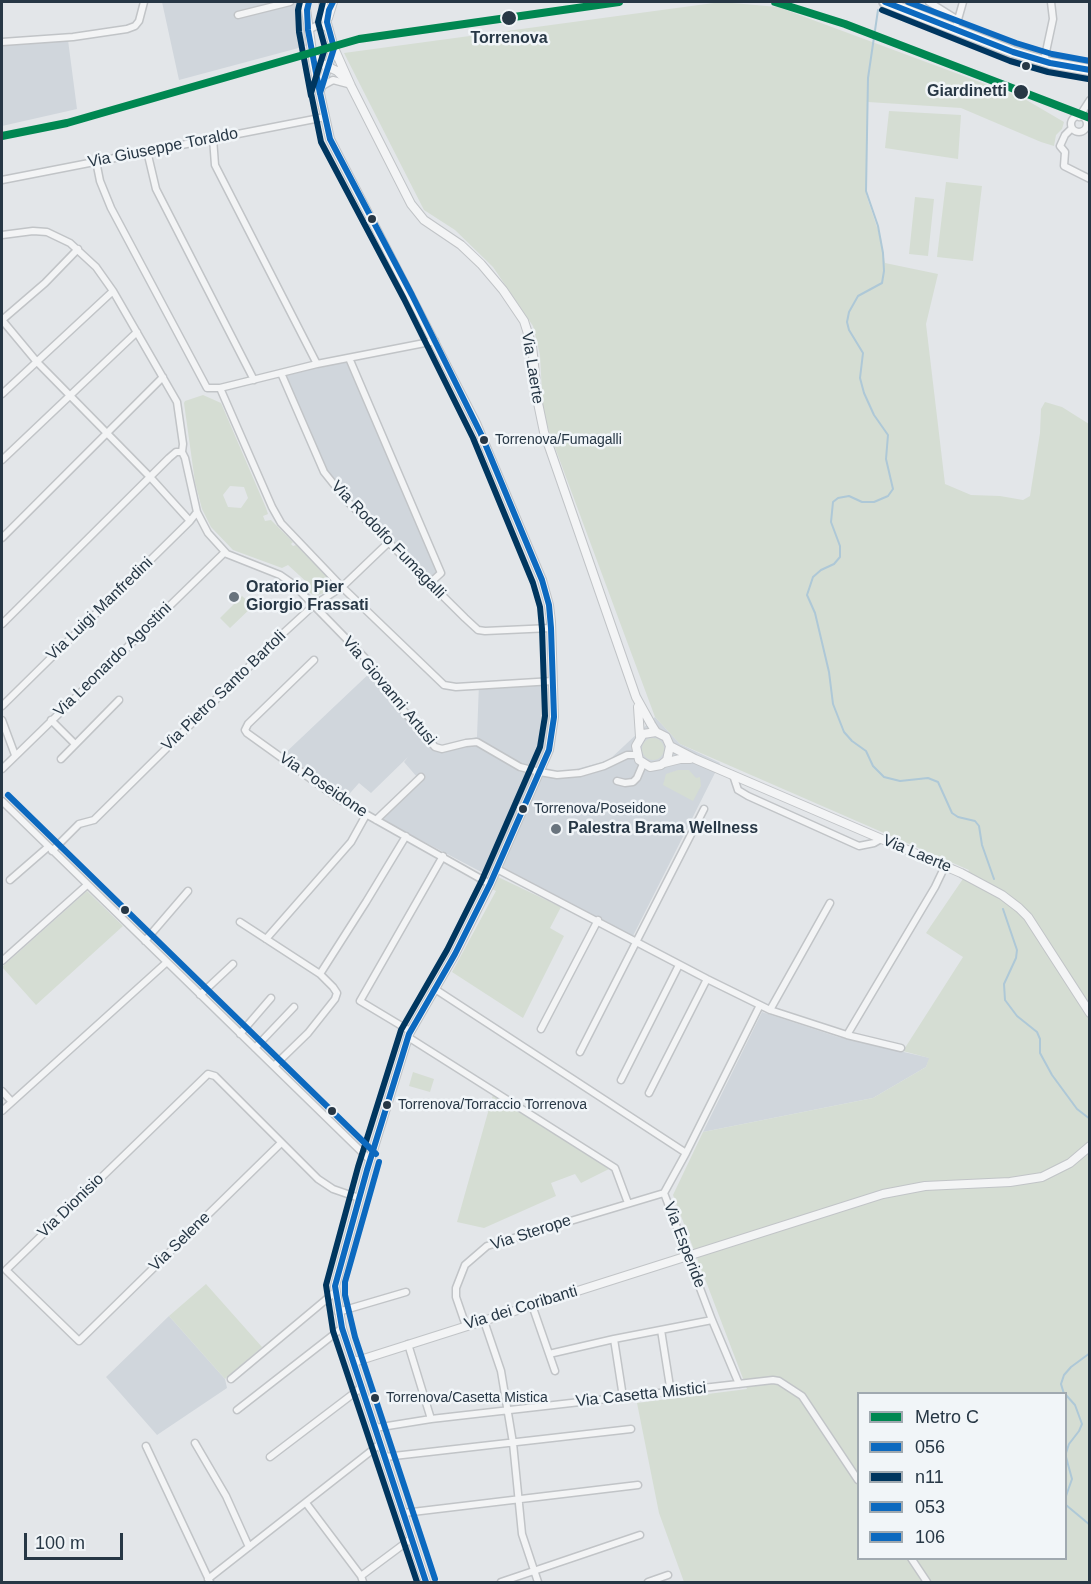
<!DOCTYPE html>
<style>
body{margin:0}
#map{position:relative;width:1091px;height:1584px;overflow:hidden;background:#e3e6e9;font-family:Arial,sans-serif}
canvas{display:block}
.frame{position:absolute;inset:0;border:3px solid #273745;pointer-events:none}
.legend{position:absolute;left:857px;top:1392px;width:210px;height:168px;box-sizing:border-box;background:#f1f5f8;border:2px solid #a0a9b0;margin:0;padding:8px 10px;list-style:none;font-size:18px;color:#273745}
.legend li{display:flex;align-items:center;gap:12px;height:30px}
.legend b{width:30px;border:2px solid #a0a9b0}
.scale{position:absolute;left:24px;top:1533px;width:99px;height:27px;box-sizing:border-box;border:3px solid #273745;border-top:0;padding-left:8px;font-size:18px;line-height:21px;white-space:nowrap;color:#273745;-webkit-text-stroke:4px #f1f5f8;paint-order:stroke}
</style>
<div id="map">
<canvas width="1091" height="1584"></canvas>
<div class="frame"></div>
<ul class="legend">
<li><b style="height:8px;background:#008751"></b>Metro C</li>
<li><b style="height:8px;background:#0c69bf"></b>056</li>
<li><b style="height:8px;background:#00365f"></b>n11</li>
<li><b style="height:8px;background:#0c69bf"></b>053</li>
<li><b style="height:8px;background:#0c69bf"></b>106</li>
</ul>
<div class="scale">100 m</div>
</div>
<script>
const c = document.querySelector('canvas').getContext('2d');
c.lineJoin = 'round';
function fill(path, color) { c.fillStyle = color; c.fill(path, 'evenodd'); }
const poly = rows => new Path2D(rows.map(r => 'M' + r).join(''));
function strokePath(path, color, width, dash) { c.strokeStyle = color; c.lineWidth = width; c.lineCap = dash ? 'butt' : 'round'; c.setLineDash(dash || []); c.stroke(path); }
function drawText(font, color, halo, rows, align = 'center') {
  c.font = font + ' Arial,sans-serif'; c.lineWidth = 5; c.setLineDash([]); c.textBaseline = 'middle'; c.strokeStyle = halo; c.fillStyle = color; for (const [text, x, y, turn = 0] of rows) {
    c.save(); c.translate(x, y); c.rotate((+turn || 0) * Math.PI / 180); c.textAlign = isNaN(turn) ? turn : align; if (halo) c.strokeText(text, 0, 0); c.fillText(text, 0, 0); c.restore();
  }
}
const built = poly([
 [162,2,300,2,302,7,306,46,179,80],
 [68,40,77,109,2,126,2,45],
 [349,358,441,573,429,584,324,472,281,373],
 [374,669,428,738,441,746,477,737,479,683,549,678,549,737,538,766,562,773,609,760,655,717,680,744,720,763,633,936,495,864,487,875,377,817,417,777,404,762,408,757,371,793,359,783,343,801,281,757],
 [762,1012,838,1037,930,1058,926,1067,873,1098,703,1132],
 [169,1316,225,1379,227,1388,157,1435,106,1377]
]);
const green = poly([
 [721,2,778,7,1023,98,1064,122,1062,129,1056,135,1054,146,1041,142,961,108,868,102,866,194,881,239,885,263,938,274,926,324,945,484,971,495,1000,496,1023,500,1030,496,1040,433,1041,409,1045,402,1062,407,1089,424,1089,1582,684,1582,659,1513,637,1403,747,1389,673,1195,703,1132,873,1098,926,1067,929,1058,903,1051,963,957,926,933,969,870,680,744,655,717,550,434,543,411,540,355,533,326,493,267,455,230,424,210,344,53],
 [858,1394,1066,1394,1066,1558,858,1558],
 [889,111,961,115,958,159,885,148],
 [946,182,982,186,973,261,937,257],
 [915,197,934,199,928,256,909,254],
 [203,395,221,403,266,508,268,514,263,516,265,521,271,520,293,542,291,544,293,546,296,545,330,580,330,587,324,593,315,596,307,591,311,586,288,565,282,568,233,550,211,527,202,509,195,482,184,403,185,401],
 [230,486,244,487,248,498,241,508,228,507,223,495],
 [242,596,253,606,230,628,220,618],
 '642 749a11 11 0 1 1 22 0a11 11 0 1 1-22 0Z',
 [678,770,689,770,696,778,700,777,701,786,693,801,663,785,666,774],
 [498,877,561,907,550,928,564,936,523,1018,452,972,496,891,492,889],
 [87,891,123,926,36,1005,2,967],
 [413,1072,434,1079,430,1092,409,1086],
 [494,1091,613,1167,581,1183,575,1174,551,1183,556,1196,484,1228,457,1222],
 [206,1284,262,1347,225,1379,169,1316]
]);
const stream = poly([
 [878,10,868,78,866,191,878,226,883,253,884,271,882,283,858,296,849,312,847,322,849,330,863,353,860,378,864,393,874,415,888,435,886,459,893,489,888,496,874,502,862,502,849,496,838,498,833,502,831,522,840,546,840,557,834,564,821,570,813,577,807,595,815,613,829,672,833,704,844,732,852,741,866,751,873,766,884,777,900,781,928,778,938,782,952,813,958,817,975,821,979,826,982,845,994,879],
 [1003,909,1017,950,1016,958,1004,984,1005,1000,1017,1016,1037,1032,1040,1039,1040,1053,1052,1075,1077,1109,1090,1119],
 [1064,1394,1061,1384,1064,1375,1071,1367,1090,1353],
 [1066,1395,1075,1405,1082,1424,1079,1431,1069,1444,1066,1453],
 [1066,1457,1072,1479,1066,1496],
 [1066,1505,1090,1525]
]);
const minor = poly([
 [929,2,958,20],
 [238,15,290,2],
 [957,23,963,2],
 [308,30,318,25,328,28],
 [2,42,73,37,127,29,135,26,139,21,144,2],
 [1044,61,1053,19,1051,2],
 [322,86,333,80,348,84],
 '1071 124a8 8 0 1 1 16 0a8 8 0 1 1-16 0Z',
 [1079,117,1090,100],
 [1072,128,1065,135,1060,146,1065,152,1064,166,1090,179],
 [213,138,215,165,317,364],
 [147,151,156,189,254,380],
 [96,161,100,181,111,208,207,388,220,388,317,364,435,341],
 [2,180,325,117],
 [2,235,33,231,47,232,70,243,96,267,113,291,177,402,183,444,182,452,185,458,197,512,208,533,227,554,280,575,293,584,365,658,407,715,435,747,442,749,466,743,477,742,520,767,540,772,557,775,580,773,604,766,627,755,637,755],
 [2,320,37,362,151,478,190,521],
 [2,320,45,283,78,249],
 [349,358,441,573,429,584],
 [281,373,324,472,348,502,465,618,478,630,485,631,551,628],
 [220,388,272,507,281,523,342,587,444,685,456,687,553,681],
 [2,394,113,291],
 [2,460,137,332],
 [2,538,163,377],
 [2,624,169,458,176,452,182,452],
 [314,660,248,724,245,730,247,733,339,799,490,884],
 [2,706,190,521,197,512],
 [2,720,15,755],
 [51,720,75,744],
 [61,759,119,700],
 [2,769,225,552],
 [733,775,738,790,748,796,859,846,874,843,881,839],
 [617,781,625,783,633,782,637,778,643,764],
 [2,801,370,1160],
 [376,820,421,777],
 [52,851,79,824,94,820,278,638,314,605,342,587,389,542],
 [497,869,707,979,770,1010,847,1035,901,1048],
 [10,880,48,847],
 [240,922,320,974,333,987,337,993,335,999,308,1033,274,1066],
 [266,939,351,842,366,815],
 [145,941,188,891],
 [2,961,87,885],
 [320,974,366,902,406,836],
 [435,989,686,1153,664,1193,712,1320,739,1384],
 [200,995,233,964],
 [770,1010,830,903],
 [541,1029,598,920],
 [410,1031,360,1001,443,856],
 [240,1034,271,998],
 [847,1035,935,887,945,866],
 [408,1037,615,1168,628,1203],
 [255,1048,294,1007],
 [580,1052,704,809],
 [621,1080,679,965],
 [2,1091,12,1102],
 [649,1093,707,979],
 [2,1111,167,962],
 [281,1143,79,1341,6,1270,208,1074,215,1076,318,1179,333,1189,359,1198],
 [686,1153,760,1005],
 [532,1305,555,1371],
 [338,1312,406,1292],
 [484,1321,501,1371,513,1443,522,1534,538,1582],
 [466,1326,456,1297,456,1288,465,1265,487,1246,664,1193],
 [661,1330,671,1393],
 [614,1339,623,1397],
 [408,1344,431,1419],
 [549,1354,614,1339,712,1320],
 [231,1379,335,1292],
 [237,1410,342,1328],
 [375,1428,431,1419,773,1380,779,1381,802,1396,858,1480],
 [195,1443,226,1496,249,1547],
 [146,1446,210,1582],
 [270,1457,362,1387],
 [385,1457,631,1429],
 [306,1503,361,1576,363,1582],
 [404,1513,638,1485],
 [911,1558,927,1582],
 [361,1576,412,1538],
 [208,1579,380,1444],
 [501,1582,640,1535],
 [648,1582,668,1575]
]);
const tertiary = poly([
 [305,2,314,66,330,139,476,423,542,580,549,605,551,622,554,717,549,750,490,884,455,954,409,1034,367,1170,335,1286,342,1328,426,1582],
 [328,18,333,2],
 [334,48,351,86,411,204,424,220,461,245,481,264,503,290,524,321,532,346,538,403,544,432,636,697,651,724,656,732,666,737,670,746,667,760,661,765,650,767,639,760,636,746,643,734,656,732],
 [313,56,322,64,337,71,346,80],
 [320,91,334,48,325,16,323,2],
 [638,707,640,737],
 [670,746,695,759,961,873,1002,895,1019,908,1028,917,1090,1013],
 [664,763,680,759,690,759],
 [354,1362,883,1194,925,1186,1010,1182,1042,1177,1070,1163,1090,1146]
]);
const primary = poly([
 [885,2,1013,52,1050,63,1090,70]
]);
const rail = poly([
 [587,5,602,2]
]);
const bus1 = poly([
 [309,2,307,10,308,30,320,94],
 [333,2,329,10,327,22,334,48,320,93,330,139,412,295,481,434,542,580,549,605,551,628,554,717,549,750,490,884,455,954,409,1034,367,1170,335,1286,342,1328,426,1582],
 [885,2,1013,52,1050,63,1090,70]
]);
const bus2 = poly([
 [300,2,298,10,299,32,311,96],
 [323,2,318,22,325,48,311,93,321,142,404,299,473,438,533,583,540,607,542,629,545,716,540,747,482,880,447,950,401,1030,358,1167,326,1285,333,1331,417,1582],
 [882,10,1010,61,1048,72,1088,79]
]);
const bus3 = poly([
 [8,795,376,1154],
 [379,1162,345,1282,345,1295,355,1337,435,1579]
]);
const bus4 = poly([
 [908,2,1016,43,1052,54,1090,61]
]);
const metro1 = poly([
 [775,2,845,24,1090,118],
 [2,136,67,123,359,39,619,2]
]);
const markers = [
 [509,18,8,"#273745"],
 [1026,66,5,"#273745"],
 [1021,92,8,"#273745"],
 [372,219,5,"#273745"],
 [484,440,5,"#273745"],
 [234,597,6,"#69747e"],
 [523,809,5,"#273745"],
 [556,829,6,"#69747e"],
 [125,910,5,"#273745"],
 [387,1105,5,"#273745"],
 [332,1111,5,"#273745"],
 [375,1398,5,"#273745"]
];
const busNames = [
 ["Torrenova/Fumagalli",495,440],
 ["Torrenova/Poseidone",534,809],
 ["Torrenova/Torraccio Torrenova",398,1105],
 ["Torrenova/Casetta Mistica",386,1398]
];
const stopNames = [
 ["Torrenova",509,39],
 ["Giardinetti",1007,92,"right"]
];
const streetNames = [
 ["Via Giuseppe Toraldo",163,148,-11],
 ["Via Laerte",532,368,81],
 ["Via Rodolfo Fumagalli",388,540,46],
 ["Via Luigi Manfredini",100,609,-44],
 ["Via Leonardo Agostini",113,660,-44],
 ["Via Pietro Santo Bartoli",224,691,-44],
 ["Via Giovanni Artusi",389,691,50],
 ["Via Poseidone",323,785,34],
 ["Via Laerte",917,854,23],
 ["Via Dionisio",71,1206,-44],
 ["Via Sterope",531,1233,-18],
 ["Via Selene",180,1242,-44],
 ["Via Esperide",684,1245,69],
 ["Via dei Coribanti",521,1308,-17],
 ["Via Casetta Mistici",641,1395,-6]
];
const poiNames = [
 ["Oratorio Pier",246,588],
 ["Giorgio Frassati",246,606],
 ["Palestra Brama Wellness",568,829]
];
fill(built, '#d0d6dc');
fill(green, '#d5ddd3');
strokePath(stream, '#aec8d7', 2);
strokePath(minor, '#c1c4c7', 9);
strokePath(tertiary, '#c1c4c7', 10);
strokePath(primary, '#bfc3c7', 14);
strokePath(minor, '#f3f4f5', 6);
strokePath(tertiary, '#f3f4f5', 8);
strokePath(primary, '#f6f7f7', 10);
strokePath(rail, '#cbced0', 4.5);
strokePath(rail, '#f1f5f8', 2, [7]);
strokePath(bus1, '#0c69bf', 6);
strokePath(bus2, '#00365f', 6);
strokePath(bus3, '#0c69bf', 6);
strokePath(bus4, '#0c69bf', 6);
strokePath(metro1, '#008751', 8);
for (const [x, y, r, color] of markers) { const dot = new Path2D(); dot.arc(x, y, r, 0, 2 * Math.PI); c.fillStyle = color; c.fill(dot); strokePath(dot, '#f1f5f8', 2); }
drawText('14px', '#273745', '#f1f5f8', busNames, 'left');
drawText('bold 16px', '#273745', '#f1f5f8', stopNames);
drawText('16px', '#273745', '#f1f5f8', streetNames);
drawText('bold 16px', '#273745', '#f1f5f8', poiNames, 'left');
</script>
